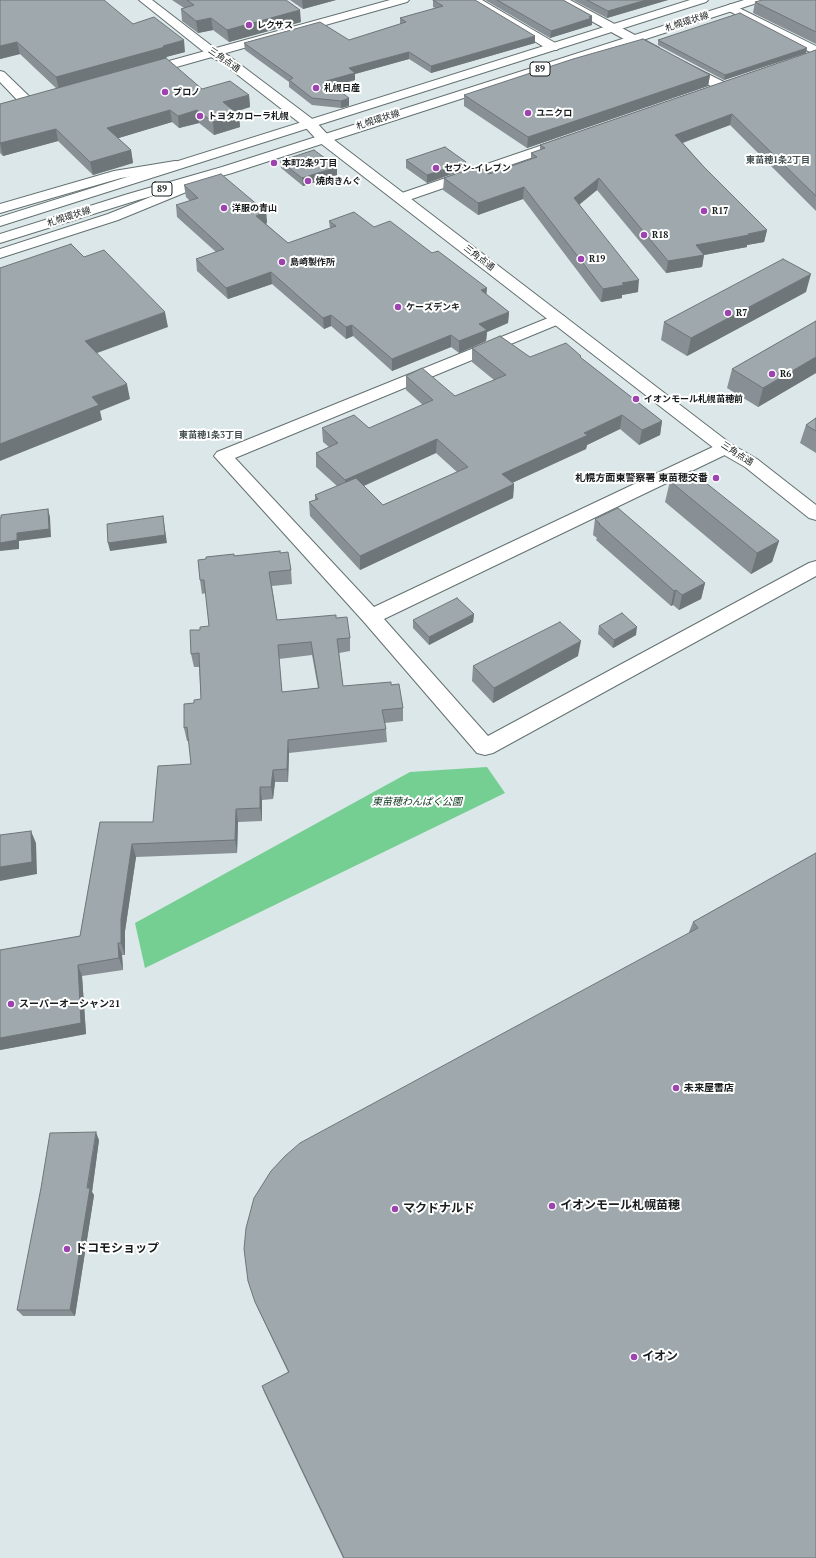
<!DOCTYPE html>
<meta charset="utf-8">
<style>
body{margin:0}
canvas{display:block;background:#dbe7e8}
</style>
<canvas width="816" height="1558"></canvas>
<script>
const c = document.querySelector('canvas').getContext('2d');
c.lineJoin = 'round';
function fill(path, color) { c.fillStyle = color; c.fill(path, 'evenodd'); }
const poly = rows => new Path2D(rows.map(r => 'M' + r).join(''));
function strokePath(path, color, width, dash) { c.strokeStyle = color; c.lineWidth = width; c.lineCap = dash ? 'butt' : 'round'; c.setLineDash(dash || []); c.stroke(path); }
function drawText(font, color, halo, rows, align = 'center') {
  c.font = font + ' "PT Serif","Noto Sans JP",serif'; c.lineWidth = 4; c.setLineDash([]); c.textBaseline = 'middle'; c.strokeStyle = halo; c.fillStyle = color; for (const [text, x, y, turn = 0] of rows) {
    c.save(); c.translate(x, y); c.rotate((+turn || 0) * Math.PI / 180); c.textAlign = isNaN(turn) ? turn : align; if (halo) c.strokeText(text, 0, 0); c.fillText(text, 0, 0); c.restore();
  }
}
const green = poly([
 [487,767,505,793,145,968,135,923,410,772]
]);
const street = poly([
 [390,0,409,0,407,2,148,75,144,76,140,75,138,72,140,69,390,0],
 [468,0,482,0,557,44,559,47,557,50,549,50,470,2,468,0],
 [555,0,570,0,659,48,661,51,659,54,655,55,651,54,557,2,555,0],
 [731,4,816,46,816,55,727,10,725,8,727,6,731,4],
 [684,62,728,84,729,87,728,90,723,91,718,90,680,69,678,66,680,63,684,62],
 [0,71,4,72,33,100,34,103,33,106,23,106,0,82,0,71],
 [569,136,574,137,576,140,574,143,406,201,401,202,396,201,394,198,396,195,569,136],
 [175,161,180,162,182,165,180,168,121,178,0,213,0,204,114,171,175,161],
 [213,172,218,173,220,176,218,179,118,220,0,258,0,249,108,214,213,172],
 [558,314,564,316,566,319,564,322,235,458,374,607,719,444,725,442,731,444,734,448,731,452,384,619,488,736,809,563,816,561,816,576,493,753,485,755,477,753,364,622,214,456,217,452,558,314]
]);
const secondary = poly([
 [139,0,152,0,217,50,229,56,315,121,329,136,731,444,757,459,816,505,816,520,809,518,745,467,719,452,319,142,305,127,221,62,209,56,139,0]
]);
const primary = poly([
 [690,0,708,0,706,2,0,226,0,217,690,0],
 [744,0,762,0,760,2,232,173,138,200,0,243,0,234,128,194,222,167,744,0]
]);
const wall = poly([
 [0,0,133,24,185,52,166,57,167,59,202,89,249,95,250,107,235,112,239,115,240,127,214,135,199,123,179,128,172,122,118,138,131,150,133,163,93,175,58,141,3,156,0,153,0,104,57,89,20,54,0,59],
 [172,0,286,0,301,22,229,42,213,30,198,33,182,21,181,9,184,8],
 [290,0,336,0,303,9],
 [433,0,535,43,431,73,409,59,355,74,355,80,333,86,349,106,341,108,312,105,289,87,289,82,245,50,244,43,349,40,400,24,400,18,435,8,433,7],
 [485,0,563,0,592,16,592,25,550,38],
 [573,0,668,0,607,18],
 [816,0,816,44,753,13,755,2],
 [658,40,806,53,724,80,658,45],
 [816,50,816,211,730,125,683,143,704,167,767,230,764,242,747,245,747,247,704,255,702,267,666,273,597,190,579,204,638,292,622,295,622,298,601,302,523,199,478,215,443,190,444,178,489,174,531,160,531,153,540,150,540,145],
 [710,75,708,86,527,148,464,106,464,95],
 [406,160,466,169,427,183,406,168],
 [280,161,337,175,303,186,281,168],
 [184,185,266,212,267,223,266,224,288,243,330,228,329,221,374,227,432,253,509,312,508,323,487,332,486,341,459,353,451,347,392,371,353,336,346,339,331,326,324,329,272,284,228,299,197,271,196,259,216,252,177,217,176,205,190,201,186,197],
 [806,292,687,356,661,340,664,322],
 [816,321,816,373,758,407,727,388,732,369],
 [472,348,530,357,581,358,662,421,660,435,639,445,620,429,587,445,586,449,512,483,514,484,513,498,360,570,310,516,309,502,315,500,315,495,337,486,316,467,316,453,329,447,323,442,322,428,369,428,423,405,406,390,406,376,455,396,494,380,472,362],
 [436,453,457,472,383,505,364,486],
 [816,418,816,453,800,443,806,425],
 [670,481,779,541,772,562,751,574,665,502],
 [595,519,705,583,701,599,679,610,673,605,671,606,596,540,597,538,593,535],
 [280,553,291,570,292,584,272,586,277,620,336,618,350,638,350,651,339,653,343,686,391,685,403,708,403,721,385,723,386,729,387,742,289,753,288,782,275,782,273,799,262,800,262,821,238,822,237,853,136,857,125,931,125,955,122,955,123,970,82,976,86,1034,0,1050,0,950,80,936,100,822,153,822,191,764,189,741,187,741,184,728,194,703,201,699,199,667,194,667,191,654,200,630,209,626,206,593,202,594,200,580,235,556],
 [312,655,318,688,282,692,279,659],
 [474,614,473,622,429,645,413,628,413,620],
 [599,626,636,635,613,648,598,634],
 [578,656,493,703,472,681,473,666],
 [816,853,816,1558,343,1558,264,1392,262,1386,288,1372,258,1309,248,1281,690,932,689,932,693,922],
 [99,1140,92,1192,94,1195,75,1316,23,1316,17,1310]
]);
const shadedWall = poly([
 [302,0,336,0,303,9],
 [646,0,668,0,607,18,608,11],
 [300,10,301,22,229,42,227,30],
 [592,16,592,25,550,38,551,31],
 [211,18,213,30,198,33,196,21],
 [535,36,535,43,431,73,431,66],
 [184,40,185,52,166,57,167,60,59,90,56,77],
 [17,42,20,54,0,59,0,46],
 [807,48,806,53,724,80,725,75],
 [409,52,409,59,355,74,355,80,326,88,326,81,349,68],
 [710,75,708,86,527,148,528,137],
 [249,95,250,107,224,115,223,102],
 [349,98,349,106,341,108,341,101],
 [170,110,172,122,109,141,107,128],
 [197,110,199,123,179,128,178,116],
 [732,114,730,125,673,146,675,135],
 [239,115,240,127,214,135,213,122],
 [56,129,58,141,3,156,0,143],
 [131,150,133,163,93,175,90,162],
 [466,162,466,169,427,183,427,175],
 [337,167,337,175,303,186,302,178],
 [599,178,597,190,573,210,574,198],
 [524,187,523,199,478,215,478,203],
 [266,212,267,223,257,227,256,216],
 [767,230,764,242,747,245,747,247,704,255,702,267,666,273,668,261,696,245],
 [271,272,272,284,228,299,226,288],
 [811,274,806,292,687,356,691,338],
 [639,280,638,292,622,295,622,298,601,302,603,289,622,283],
 [487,288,486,300,481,290],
 [165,312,168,327,89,356,85,341],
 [509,312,508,323,487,332,486,341,459,353,459,341,479,324],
 [331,315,331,326,324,329,323,318],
 [352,325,353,336,346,339,346,327],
 [451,335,451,347,392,371,392,359],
 [816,357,816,373,758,407,763,388],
 [127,384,130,399,100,411,102,420,0,461,0,444,92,397],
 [622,415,620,429,587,445,586,449,501,488,502,474,584,433],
 [662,421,660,435,639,445,642,430],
 [437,439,436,453,345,494,345,480],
 [514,484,513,498,360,570,360,556],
 [48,509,50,517,51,537,19,541,19,549,0,551,0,543,17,533],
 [163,516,167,543,110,551,108,543],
 [779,541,772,562,751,574,757,553],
 [705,583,701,599,679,610,682,595],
 [676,590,673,605,671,606,674,591],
 [474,614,473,622,429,645,429,637],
 [637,627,636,635,613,648,614,640],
 [581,641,578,656,493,703,494,688],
 [288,740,289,753,288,782,287,769],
 [273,770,275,782,273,799,271,787],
 [260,787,262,800,262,821,260,808],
 [236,809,238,822,237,853,235,840],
 [31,831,36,843,37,874,0,881,0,867],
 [132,844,136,857,125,931,125,955,121,943,121,919],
 [118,943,122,955,123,970,119,958],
 [78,965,82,976,86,1034,0,1050,0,1038],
 [96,1132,99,1140,92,1192,94,1195,75,1316,70,1310]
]);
const building = poly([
 [0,0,104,0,133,24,154,17,184,40,163,46,165,47,56,77,17,42,0,46,0,0],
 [187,0,286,0,300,10,227,30,211,18,196,21,181,9,194,5,187,0],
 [433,0,475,0,535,36,431,66,409,52,349,68,355,73,326,81,349,98,341,101,312,98,289,80,293,78,244,43,320,22,349,40,406,22,400,18,443,6,433,0],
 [497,0,563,0,592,16,589,17,592,18,551,31,497,0],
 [587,0,646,0,608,11,587,0],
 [762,0,816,0,816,32,755,2,762,0],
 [740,13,807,48,725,75,658,40,740,13],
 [643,39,710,75,528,137,464,95,573,59,643,39],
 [816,50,816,196,732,114,675,135,704,167,767,230,748,234,749,235,696,245,704,255,668,261,599,178,574,198,639,280,622,283,624,285,603,289,524,187,478,203,444,178,478,166,489,174,537,157,531,153,545,148,540,145,816,50],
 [166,58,202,89,230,81,249,95,223,102,239,115,213,122,197,110,178,116,170,110,107,128,131,150,90,162,56,129,0,143,0,104,166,58],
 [445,147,466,162,427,175,406,160,445,147],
 [314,150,337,167,302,178,280,161,314,150],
 [221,174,266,212,256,216,288,243,336,226,329,221,354,212,374,227,390,221,432,253,438,251,487,288,481,290,509,312,479,324,487,330,459,341,451,335,392,359,352,325,346,327,331,315,323,318,271,272,226,288,196,259,224,249,176,205,198,198,184,185,221,174],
 [71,244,84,257,104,250,165,312,85,341,127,384,92,397,99,405,0,444,0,268,71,244],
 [783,259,811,274,691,338,664,322,783,259],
 [816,321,816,357,763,388,732,369,816,321],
 [500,336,530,357,566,343,581,356,580,357,662,421,642,430,622,415,584,433,588,435,502,474,514,484,360,556,309,502,318,499,315,495,356,478,383,505,468,467,437,439,345,480,316,453,338,443,322,428,354,415,369,428,433,400,406,376,422,368,455,396,506,375,472,348,500,336],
 [816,418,816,431,806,425,816,418],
 [691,471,779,541,757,553,670,481,691,471],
 [618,508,705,583,682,595,676,590,674,591,599,524,600,524,595,519,618,508],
 [48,509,49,529,17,533,17,540,0,543,0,518,1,518,1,515,48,509],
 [163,516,165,535,108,543,107,524,163,516],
 [280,551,280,553,288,552,291,570,269,572,277,620,336,615,336,618,347,617,350,638,337,639,343,686,391,682,391,685,399,684,403,708,382,710,386,729,288,740,287,769,273,770,271,787,260,787,260,808,236,809,235,840,132,844,121,919,121,943,118,943,119,958,78,965,81,1023,0,1038,0,950,80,936,100,822,153,822,158,766,191,764,187,727,184,728,184,704,194,703,194,700,201,699,199,653,191,654,190,630,200,630,200,627,209,626,204,580,200,580,198,560,206,559,206,557,234,554,234,556,280,551],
 [311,642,319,688,282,692,278,645,311,642],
 [457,598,474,614,429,637,413,620,457,598],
 [622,613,637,627,614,640,599,626,622,613],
 [560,622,581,641,494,688,473,666,560,622],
 [31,831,32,862,0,867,0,835,31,831],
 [816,853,816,1558,344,1558,262,1386,289,1372,255,1302,248,1281,244,1249,246,1228,254,1198,271,1171,285,1156,300,1143,698,928,693,922,816,853],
 [96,1132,87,1188,90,1188,70,1310,17,1310,41,1188,50,1133,96,1132]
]);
const markers = [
 [249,25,4,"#9d43af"],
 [316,88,4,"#9d43af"],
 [165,92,4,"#9d43af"],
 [528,113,4,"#9d43af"],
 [200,116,4,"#9d43af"],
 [274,163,4,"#9d43af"],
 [436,168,4,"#9d43af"],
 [308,181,4,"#9d43af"],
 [224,208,4,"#9d43af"],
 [704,211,4,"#9d43af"],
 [644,235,4,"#9d43af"],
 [581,259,4,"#9d43af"],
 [282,262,4,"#9d43af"],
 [398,307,4,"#9d43af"],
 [728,313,4,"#9d43af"],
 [772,374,4,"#9d43af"],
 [636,399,4,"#9d43af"],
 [716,478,4,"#9d43af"],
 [11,1004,4,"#9d43af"],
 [676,1088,4,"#9d43af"],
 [552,1206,4,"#9d43af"],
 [395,1209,4,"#9d43af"],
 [67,1249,4,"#9d43af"],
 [634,1357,4,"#9d43af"]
];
const farStreetnames = [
 ["札幌環状線",687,22,-18],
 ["三角点通",224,60,35],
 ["札幌環状線",378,120,-18],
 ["札幌環状線",69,217,-18],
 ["三角点通",479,258,38],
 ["三角点通",737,454,33]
];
const farPoinames = [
 ["レクサス",257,25],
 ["札幌日産",324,88],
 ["プロノ",173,92],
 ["ユニクロ",536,113],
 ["トヨタカローラ札幌",208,116],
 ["本町2条9丁目",282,163],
 ["セブン-イレブン",444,168],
 ["焼肉きんぐ",316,181],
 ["洋服の青山",232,208],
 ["R17",712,211],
 ["R18",652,235],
 ["R19",589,259],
 ["島崎製作所",290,262],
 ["ケーズデンキ",406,307],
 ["R7",736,313],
 ["R6",780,374],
 ["イオンモール札幌苗穂前",644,399]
];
const shields = [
 [540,69,20],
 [162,189,20]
];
const shieldNames = [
 ["89",540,69],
 ["89",162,189]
];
const farNeighbourhoodnames = [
 ["東苗穂1条2丁目",778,160],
 ["東苗穂1条3丁目",211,435]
];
const poiNames = [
 ["札幌方面東警察署 東苗穂交番",708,478,"right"],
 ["スーパーオーシャン21",19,1004],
 ["未来屋書店",684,1088]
];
const parkNames = [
 ["東苗穂わんぱく公園",417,802]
];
const nearPoinames = [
 ["イオンモール札幌苗穂",560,1206],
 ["マクドナルド",403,1209],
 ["ドコモショップ",75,1249],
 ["イオン",642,1357]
];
fill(green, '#75ce92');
strokePath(street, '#647070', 2);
strokePath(secondary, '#647070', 2);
strokePath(primary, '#647070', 2);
fill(street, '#fff');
fill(secondary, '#fff');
fill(primary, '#fff');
fill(wall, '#889095');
fill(shadedWall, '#6f7679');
fill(building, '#9ea8ad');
strokePath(building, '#6f7679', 1);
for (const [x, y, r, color] of markers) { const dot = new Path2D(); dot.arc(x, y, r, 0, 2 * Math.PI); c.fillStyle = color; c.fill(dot); strokePath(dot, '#fff', 1.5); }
drawText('9px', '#171c1c', '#fff', farStreetnames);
drawText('bold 9px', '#171c1c', '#fff', farPoinames, 'left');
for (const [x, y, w] of shields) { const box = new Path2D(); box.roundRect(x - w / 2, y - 7, w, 14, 3); c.fillStyle = '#fff'; c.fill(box); strokePath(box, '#171c1c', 1); }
drawText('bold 9px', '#171c1c', null, shieldNames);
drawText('bold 9px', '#465152', '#fff', farNeighbourhoodnames);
drawText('bold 10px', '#171c1c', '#fff', poiNames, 'left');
drawText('italic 10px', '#0a341b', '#fff', parkNames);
drawText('bold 12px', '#171c1c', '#fff', nearPoinames, 'left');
</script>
